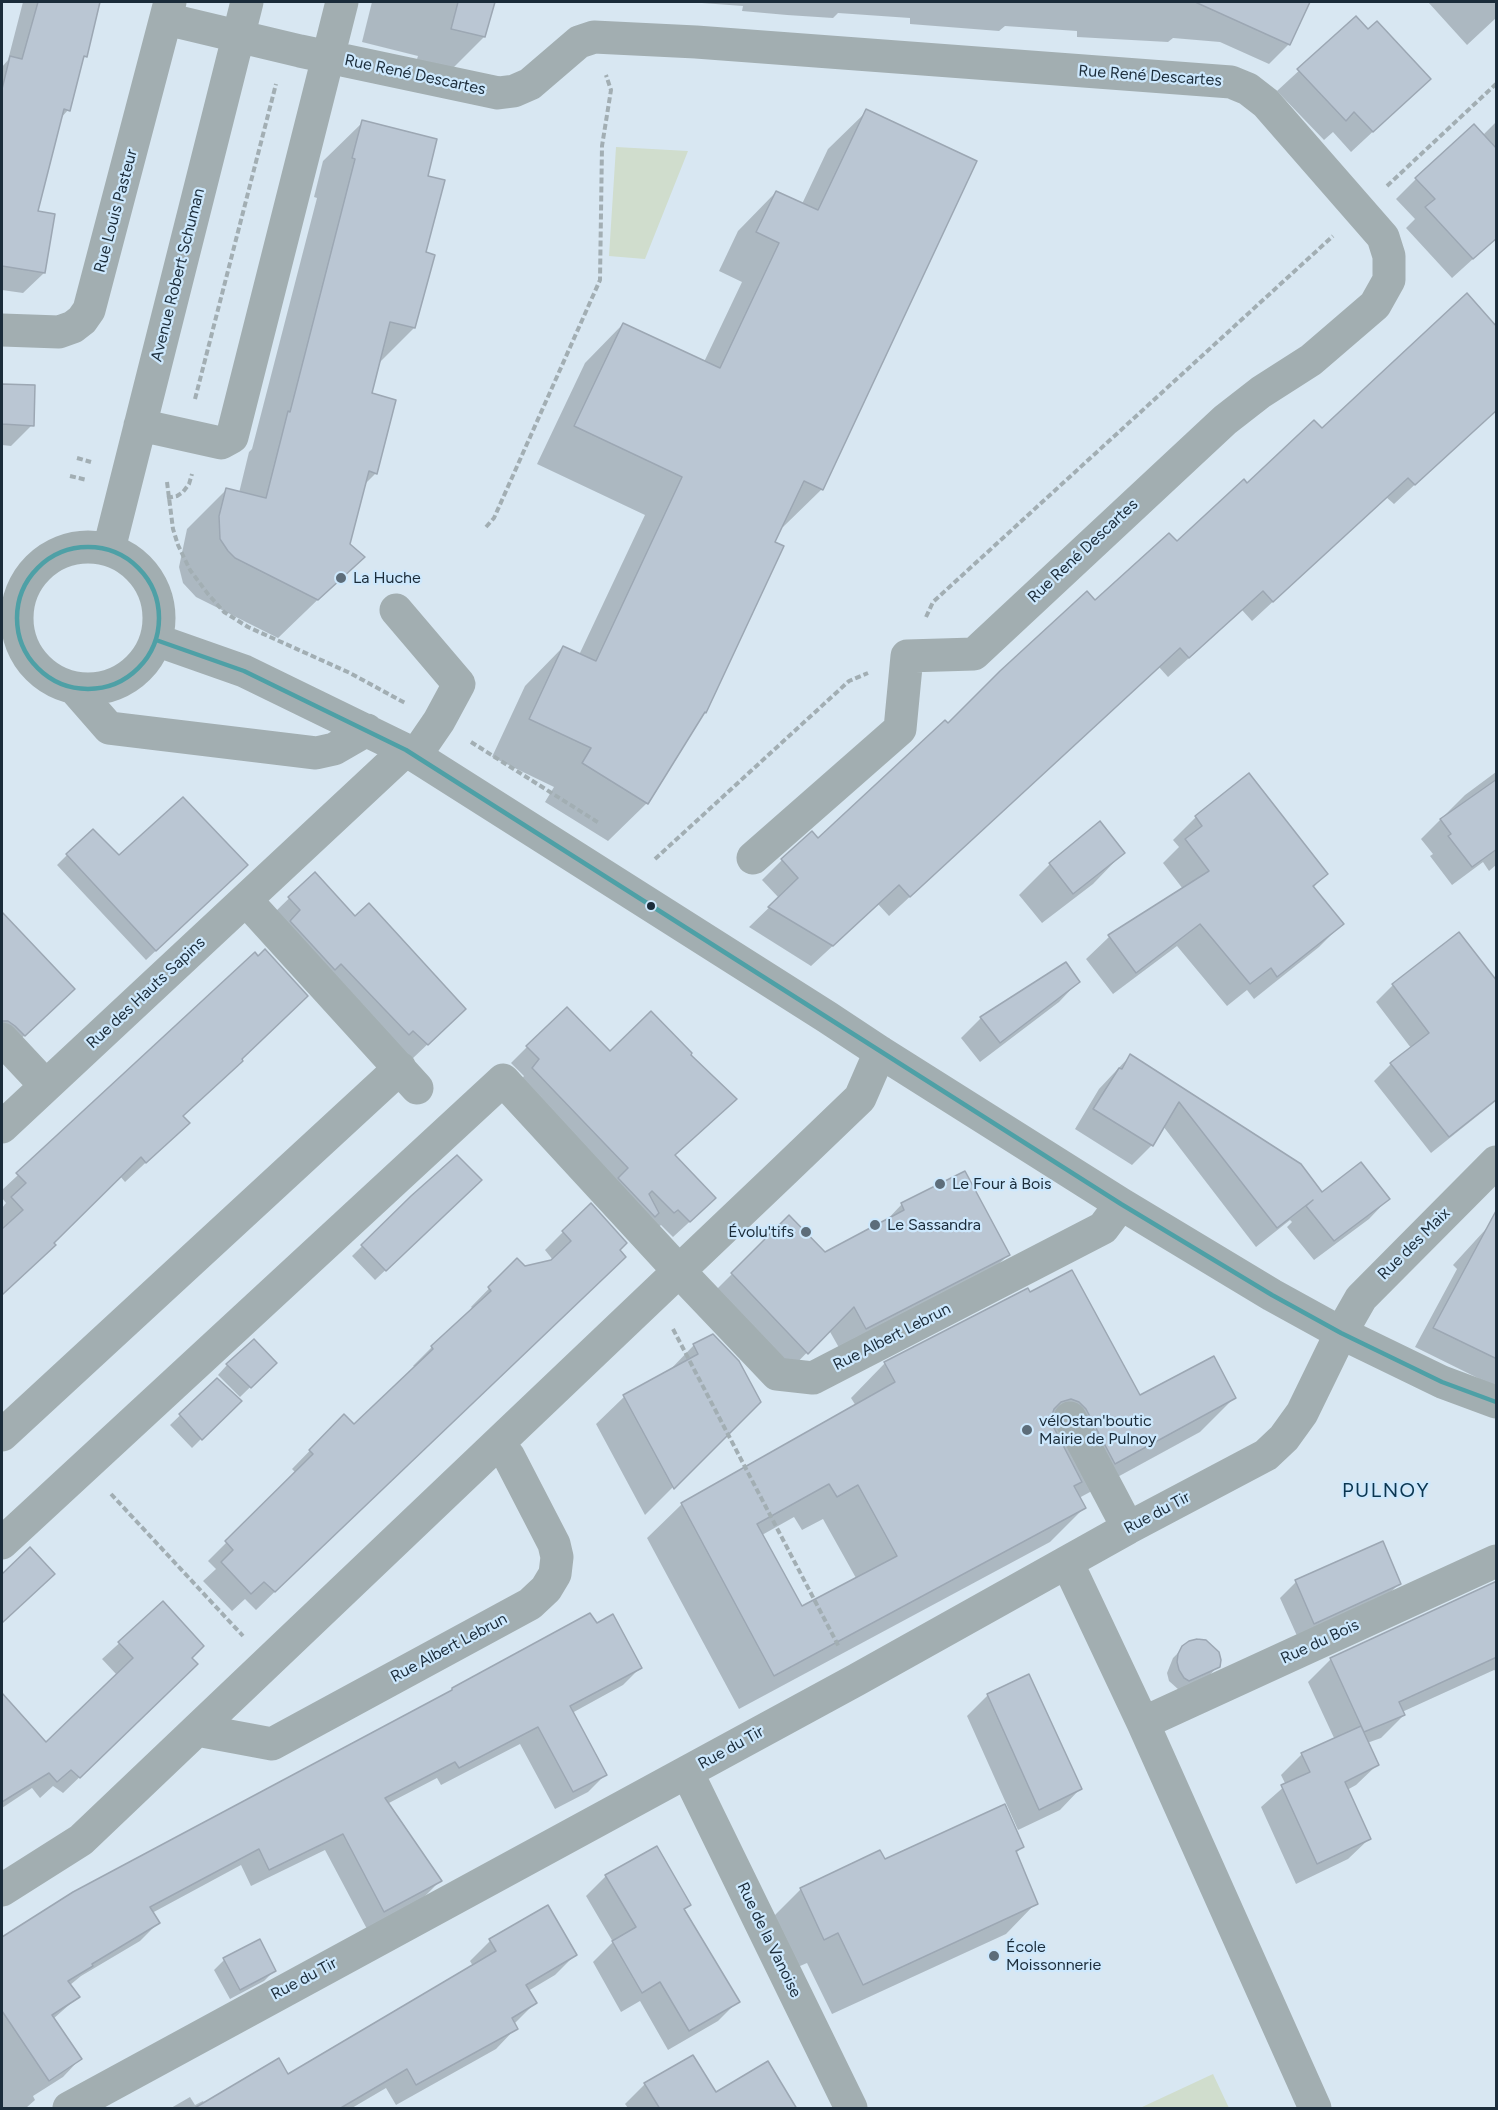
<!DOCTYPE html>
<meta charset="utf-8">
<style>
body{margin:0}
#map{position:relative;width:1498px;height:2110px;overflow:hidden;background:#d8e7f2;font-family:Figtree,sans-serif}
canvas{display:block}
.frame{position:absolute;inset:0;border:3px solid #1b2c3a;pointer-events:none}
</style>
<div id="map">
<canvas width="1498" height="2110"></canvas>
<div class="frame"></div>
</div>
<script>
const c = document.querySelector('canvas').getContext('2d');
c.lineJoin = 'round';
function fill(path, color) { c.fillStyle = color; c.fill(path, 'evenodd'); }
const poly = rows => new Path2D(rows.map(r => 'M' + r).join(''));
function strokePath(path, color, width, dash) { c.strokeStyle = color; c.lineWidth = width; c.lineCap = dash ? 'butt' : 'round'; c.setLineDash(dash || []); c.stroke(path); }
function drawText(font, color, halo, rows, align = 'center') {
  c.font = font + ' Figtree,sans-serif'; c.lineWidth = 4.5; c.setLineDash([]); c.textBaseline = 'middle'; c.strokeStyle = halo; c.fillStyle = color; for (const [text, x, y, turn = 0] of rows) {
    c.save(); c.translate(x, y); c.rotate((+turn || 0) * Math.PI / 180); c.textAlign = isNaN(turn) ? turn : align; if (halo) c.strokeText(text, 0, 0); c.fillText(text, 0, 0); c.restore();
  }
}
const green = poly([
 [616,147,688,151,645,259,609,256],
 [1213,2074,1229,2108,1140,2108]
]);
const shadow = poly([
 [23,2,99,2,85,56,82,60,68,110,60,119,36,212,44,273,23,293,2,290,2,67,8,60],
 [372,2,493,2,484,37,447,74,415,65,418,56,362,42],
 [688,2,1308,2,1289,44,1269,64,1220,42,1173,38,1168,42,1077,37,1077,31,1005,26,999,31,910,24,910,18,838,13,833,18,787,15,742,11,743,6],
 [1428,2,1496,2,1496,18,1467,45],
 [1356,18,1408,99,1351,152,1333,132,1324,140,1277,91],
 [867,111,822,489,783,527,781,526,745,628,705,712,699,719,647,803,608,841,545,802,554,787,492,757,525,686,563,647,579,655,645,515,537,464,585,363,623,324,704,362,742,282,719,271,738,231,776,192,802,204,828,149],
 [363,122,426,177,424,253,414,328,378,364,370,394,376,473,364,485,349,545,362,557,278,638,196,597,183,583,179,567,187,529,226,490,239,493,249,452,252,449,317,198,314,197,323,161],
 [1496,122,1496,238,1452,278,1406,228,1415,219,1396,199,1416,179,1482,136],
 [2,385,33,387,32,425,11,446,2,445],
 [1496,409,1394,504,1386,497,1252,621,1242,610,1168,677,1159,667,889,916,878,904,811,966,749,927,779,898,762,880,782,860,817,840,948,725,1095,602,1177,543,1247,485,1322,430],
 [1496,772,1496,865,1489,871,1483,862,1452,885,1430,856,1433,854,1421,839,1465,795],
 [1249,775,1326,874,1313,888,1342,924,1319,947,1254,999,1247,990,1227,1006,1177,946,1113,994,1086,959,1109,937,1183,889,1163,863,1179,847,1173,840,1196,817],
 [1100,824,1123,853,1093,884,1042,923,1019,895,1050,864],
 [67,855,236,875,146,960,57,865],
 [314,874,449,1024,412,1059,274,913],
 [6,918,59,1003,10,1049,2,1040,2,922],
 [255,954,182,1117,188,1123,125,1182,120,1176,52,1243,34,1265,2,1294,2,1231,4,1230,2,1227,2,1208,6,1203,2,1198,2,1190],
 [1078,982,1059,1002,980,1062,961,1038,981,1018],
 [1496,983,1496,1101,1431,1153,1374,1081,1391,1064,1411,1048,1376,1002,1393,985],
 [527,1047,610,1053,689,1055,674,1156,698,1214,673,1237,661,1225,657,1228,517,1085,524,1076,511,1063],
 [1130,1056,1322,1194,1388,1199,1369,1219,1314,1260,1287,1227,1292,1222,1290,1220,1256,1247,1163,1126,1152,1145,1132,1165,1075,1129,1099,1089],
 [470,1190,375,1280,352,1256,412,1197],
 [902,1204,1008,1255,984,1279,842,1353,829,1330,782,1378,707,1299,789,1217,825,1253,885,1222],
 [1496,1218,1496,1387,1415,1347,1457,1269,1453,1265],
 [563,1232,625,1243,401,1469,256,1610,245,1599,232,1611,203,1581,216,1569,208,1561,296,1473,292,1469,325,1435,354,1426,415,1367,413,1366,432,1347,473,1309,471,1307,517,1260,524,1267,553,1260,545,1250],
 [694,1345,759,1401,645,1515,596,1424,624,1397,667,1373],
 [275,1363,240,1397,218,1375,227,1365],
 [885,1363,1140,1397,1234,1398,1200,1432,1079,1498,1084,1508,1050,1542,739,1709,647,1538,682,1504,856,1406,851,1398],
 [794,1517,802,1530,823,1519,856,1578,801,1608,762,1535],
 [217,1380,239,1401,192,1448,170,1425],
 [1382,1543,1400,1583,1384,1599,1298,1638,1280,1598,1296,1582],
 [30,1550,43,1584,2,1622,2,1576],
 [1496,1582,1496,1671,1494,1670,1402,1712,1404,1715,1381,1738,1367,1743,1377,1765,1356,1785,1347,1790,1369,1839,1348,1859,1296,1884,1261,1807,1286,1785,1281,1775,1302,1754,1335,1740,1308,1682,1331,1659],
 [163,1603,190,1658,180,1681,63,1793,53,1786,40,1798,32,1788,2,1808,2,1724,18,1713,46,1744,117,1675,102,1659],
 [597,1625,640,1668,623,1685,572,1713,605,1775,588,1792,555,1809,520,1744,441,1785,437,1778,387,1804,440,1881,423,1898,367,1929,325,1850,251,1886,241,1865,152,1913,158,1923,140,1941,81,1976,70,1985,78,1997,53,2019,80,2059,63,2077,33,2096,35,2100,26,2108,2,2108,2,1939,74,1893],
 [1183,1648,1218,1666,1208,1677,1179,1690,1169,1681,1167,1673,1173,1658],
 [988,1695,1080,1789,1060,1810,1018,1830,967,1716],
 [1022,1847,1015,1854,1036,1903,1006,1934,832,2014,807,1963,793,1969,770,1920,801,1889,884,1861],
 [606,1876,689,1905,683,1911,738,2001,718,2021,668,2050,640,2001,621,2012,593,1962,613,1942,586,1896],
 [490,1941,575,1955,555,1975,528,1991,535,2003,514,2024,516,2028,496,2049,396,2105,386,2088,352,2108,171,2108,190,2097,195,2105,203,2101,205,2104,287,2076,473,1966,470,1961],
 [224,1960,274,1971,264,1981,230,1999,214,1970],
 [645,2084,716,2094,795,2108,628,2108,625,2104]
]);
const building = poly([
 [38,2,100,2,87,57,84,56,70,111,64,109,38,211,55,214,45,273,2,266,2,89,10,56,22,59,38,2],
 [458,2,495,2,485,37,451,29,458,2],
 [1195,2,1310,2,1290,45,1195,2],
 [1356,16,1368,29,1377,21,1431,79,1373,132,1354,112,1346,121,1297,69,1356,16],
 [866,109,977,161,823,490,804,481,775,542,784,546,706,713,705,712,648,804,582,763,591,748,529,719,563,646,596,661,682,477,574,426,623,323,720,368,779,243,756,232,776,191,818,210,866,109],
 [362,120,437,139,428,176,445,180,426,252,435,255,415,328,390,322,372,393,396,400,377,474,369,471,350,544,365,557,318,600,235,558,228,551,220,539,219,516,226,488,266,498,288,411,290,412,355,159,352,158,362,120],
 [1474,124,1497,149,1497,238,1473,259,1425,207,1435,199,1415,178,1474,124],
 [1467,293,1497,327,1497,410,1415,485,1408,478,1273,602,1263,591,1189,658,1180,648,910,897,899,885,833,946,768,907,798,878,781,859,812,831,818,838,945,720,948,723,1000,671,1087,591,1095,600,1169,533,1177,541,1244,479,1247,483,1314,420,1322,428,1467,293],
 [2,384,35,385,34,426,2,424,2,384],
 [1249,773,1328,874,1313,886,1344,924,1277,977,1271,968,1250,984,1200,924,1136,973,1108,935,1209,871,1185,839,1202,826,1195,816,1249,773],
 [1497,779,1497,849,1472,867,1448,836,1451,834,1440,819,1497,779],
 [183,797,248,865,156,951,66,854,93,829,119,855,183,797],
 [1100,821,1125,853,1073,894,1049,863,1100,821],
 [315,872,355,916,369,903,466,1009,428,1045,413,1031,409,1035,341,964,335,970,290,921,300,910,288,897,315,872],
 [2,912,75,989,25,1036,15,1026,8,1021,2,1021,2,912],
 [1459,932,1497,981,1497,1099,1449,1137,1390,1063,1429,1033,1392,984,1459,932],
 [265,949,308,996,242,1059,243,1061,183,1116,190,1123,146,1163,141,1157,54,1243,56,1245,2,1295,2,1229,23,1210,11,1197,26,1183,16,1173,255,952,258,956,265,949],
 [1066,962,1080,982,1000,1043,980,1017,1066,962],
 [567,1007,610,1051,651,1011,692,1053,691,1055,737,1099,675,1155,716,1198,690,1222,678,1210,674,1213,652,1191,649,1194,659,1213,655,1217,618,1178,628,1168,532,1068,539,1059,526,1046,567,1007],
 [1130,1054,1301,1164,1322,1192,1361,1162,1390,1199,1334,1241,1306,1206,1313,1200,1277,1228,1179,1102,1153,1146,1093,1109,1119,1068,1122,1069,1130,1054],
 [457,1155,482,1180,386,1271,361,1245,411,1196,457,1155],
 [965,1171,1010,1255,866,1329,854,1307,808,1354,731,1273,789,1215,825,1252,904,1210,901,1203,965,1171],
 [591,1203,627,1243,620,1250,626,1257,275,1592,264,1582,251,1594,221,1562,233,1550,225,1541,313,1454,309,1450,344,1414,354,1424,433,1349,431,1346,491,1291,488,1287,517,1258,525,1266,551,1260,571,1241,562,1231,591,1203],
 [1497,1209,1497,1359,1433,1328,1497,1209],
 [1072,1270,1140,1395,1214,1356,1236,1398,1115,1464,1086,1409,1079,1402,1071,1399,1061,1402,1054,1409,1051,1418,1053,1426,1082,1482,1074,1486,1086,1508,774,1676,681,1503,895,1382,884,1362,1028,1288,1030,1292,1072,1270],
 [829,1484,837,1497,858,1485,897,1556,802,1606,757,1524,829,1484],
 [713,1334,739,1361,761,1402,674,1489,623,1395,698,1354,693,1344,713,1334],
 [254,1339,277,1363,251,1388,226,1364,254,1339],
 [217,1378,242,1401,202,1440,179,1414,217,1378],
 [1383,1541,1401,1584,1314,1624,1295,1580,1383,1541],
 [30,1547,55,1574,2,1623,2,1574,30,1547],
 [1497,1581,1497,1657,1399,1702,1405,1715,1364,1732,1330,1658,1497,1581],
 [163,1601,204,1646,192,1658,198,1664,80,1778,71,1770,57,1782,49,1773,2,1802,2,1693,46,1742,133,1658,118,1642,163,1601],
 [590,1613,597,1623,613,1614,642,1668,570,1706,607,1775,573,1792,538,1727,459,1768,455,1762,385,1798,442,1881,384,1912,343,1834,269,1870,259,1849,150,1907,160,1923,92,1964,93,1966,68,1981,80,1997,52,2015,82,2059,49,2081,2,2011,2,1937,73,1892,452,1690,452,1688,590,1613],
 [1197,1639,1206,1640,1219,1652,1221,1660,1220,1667,1189,1681,1184,1678,1179,1670,1177,1662,1178,1654,1182,1646,1189,1641,1197,1639],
 [1029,1674,1082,1789,1039,1810,987,1694,1029,1674],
 [1361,1726,1379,1765,1345,1782,1371,1839,1317,1864,1281,1785,1310,1772,1301,1753,1361,1726],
 [1005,1804,1024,1847,1016,1851,1038,1904,863,1985,838,1933,824,1940,800,1888,880,1850,885,1859,1005,1804],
 [657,1846,691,1905,684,1909,740,2002,689,2031,660,1982,642,1993,612,1941,636,1927,605,1875,657,1846],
 [548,1905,577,1955,526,1985,537,2003,512,2018,518,2029,416,2085,407,2069,339,2109,193,2109,279,2058,288,2074,496,1951,489,1939,548,1905],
 [260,1939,276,1971,240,1990,223,1958,260,1939],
 [693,2055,716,2092,768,2061,797,2109,660,2109,644,2083,693,2055]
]);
const path = poly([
 [1387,186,1496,84],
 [195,399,276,84],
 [77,458,91,462],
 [70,476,87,480],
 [167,482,173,529,178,545,190,570,208,594,224,612,248,627,350,673,405,703],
 [167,498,177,496,183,492,189,484,192,474],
 [486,527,494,518,600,280,602,146,611,90,606,75],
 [926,617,933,602,1333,236],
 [471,742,599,823],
 [655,859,849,681,868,673],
 [673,1329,839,1647],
 [111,1494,243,1636]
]);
const minor = poly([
 [166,19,300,51,498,93,514,91,530,84,579,42,594,37,696,42,1231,82,1248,89,1266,103,1383,237,1389,256,1389,280,1375,305,1311,360,1261,392,1225,420,974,654,907,656,900,729,753,858],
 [2,330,59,332,73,327,82,320,89,310,170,2],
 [140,425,221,443,232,437,342,2],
 '17 618a71 71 0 1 1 142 0a71 71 0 1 1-142 0Z',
 [109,549,247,2],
 [396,610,459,684,439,721,415,756],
 [156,640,244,671,406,750,827,1017,880,1052,1121,1204,1272,1295,1341,1333,1442,1382,1496,1402],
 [74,688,109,728,316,753,334,749,367,730],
 [246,900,417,1088],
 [2,1039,46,1086],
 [2,1127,406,750],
 [1070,1418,1128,1528],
 [2,1435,400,1068],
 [2,1543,503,1080,678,1270,777,1374,813,1378,1103,1228,1121,1204],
 [1067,1562,1143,1723,1315,2108],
 [1143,1723,1496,1561],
 [197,1730,272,1744,530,1604,546,1589,555,1574,557,1557,554,1544,509,1457,498,1443],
 [687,1772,851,2108],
 [2,1890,81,1840,785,1170,860,1098,880,1052],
 [69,2108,856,1680,1128,1528,1266,1455,1284,1438,1302,1413,1341,1333,1361,1298,1496,1162]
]);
const bus1 = poly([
 '17 618a71 71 0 1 1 142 0a71 71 0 1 1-142 0Z',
 [156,640,244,671,406,750,1121,1204,1272,1295,1341,1333,1442,1382,1496,1402]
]);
const markers = [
 [341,578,6,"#5d6d7a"],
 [651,906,5,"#1b2c3a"],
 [940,1184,6,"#5d6d7a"],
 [875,1225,6,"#5d6d7a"],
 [806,1232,6,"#5d6d7a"],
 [1027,1430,6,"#5d6d7a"],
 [994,1956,6,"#5d6d7a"]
];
const streetNames = [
 ["Rue René Descartes",415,75,12],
 ["Rue René Descartes",1150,76,4],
 ["Rue Louis Pasteur",116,211,-75],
 ["Avenue Robert Schuman",178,275,-76],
 ["Rue René Descartes",1083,551,-43],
 ["Rue des Hauts Sapins",146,993,-43],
 ["Rue des Maix",1414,1244,-45],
 ["Rue Albert Lebrun",892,1337,-27],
 ["Rue du Tir",1157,1513,-28],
 ["Rue du Bois",1320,1642,-25],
 ["Rue Albert Lebrun",449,1648,-28],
 ["Rue du Tir",731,1748,-29],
 ["Rue de la Vanoise",769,1940,64],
 ["Rue du Tir",304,1979,-28]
];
const poiNames = [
 ["La Huche",353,578],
 ["Le Four à Bois",952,1184],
 ["Le Sassandra",887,1225],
 ["Évolu'tifs",794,1232,"right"],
 ["vélOstan'boutic",1039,1421],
 ["Mairie de Pulnoy",1039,1439],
 ["École",1006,1947],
 ["Moissonnerie",1006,1965]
];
const quarterNames = [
 ["PULNOY",1386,1491]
];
fill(green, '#d0ddcd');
fill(shadow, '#0003');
fill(building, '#bac6d3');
strokePath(building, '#9ca7b3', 1.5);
strokePath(path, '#a2aeb3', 4, [6, 3]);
strokePath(minor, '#a2aeb1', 33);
strokePath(bus1, '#4ea0a6', 4.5);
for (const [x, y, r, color] of markers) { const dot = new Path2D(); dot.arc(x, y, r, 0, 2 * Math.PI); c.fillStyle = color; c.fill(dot); strokePath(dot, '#cde8fd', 2); }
drawText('16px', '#1b2c3a', '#cde8fd', streetNames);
drawText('16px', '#1b2c3a', '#cde8fd', poiNames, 'left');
c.letterSpacing = '1.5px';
drawText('20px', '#0a3651', '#cde8fd', quarterNames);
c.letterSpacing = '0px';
</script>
